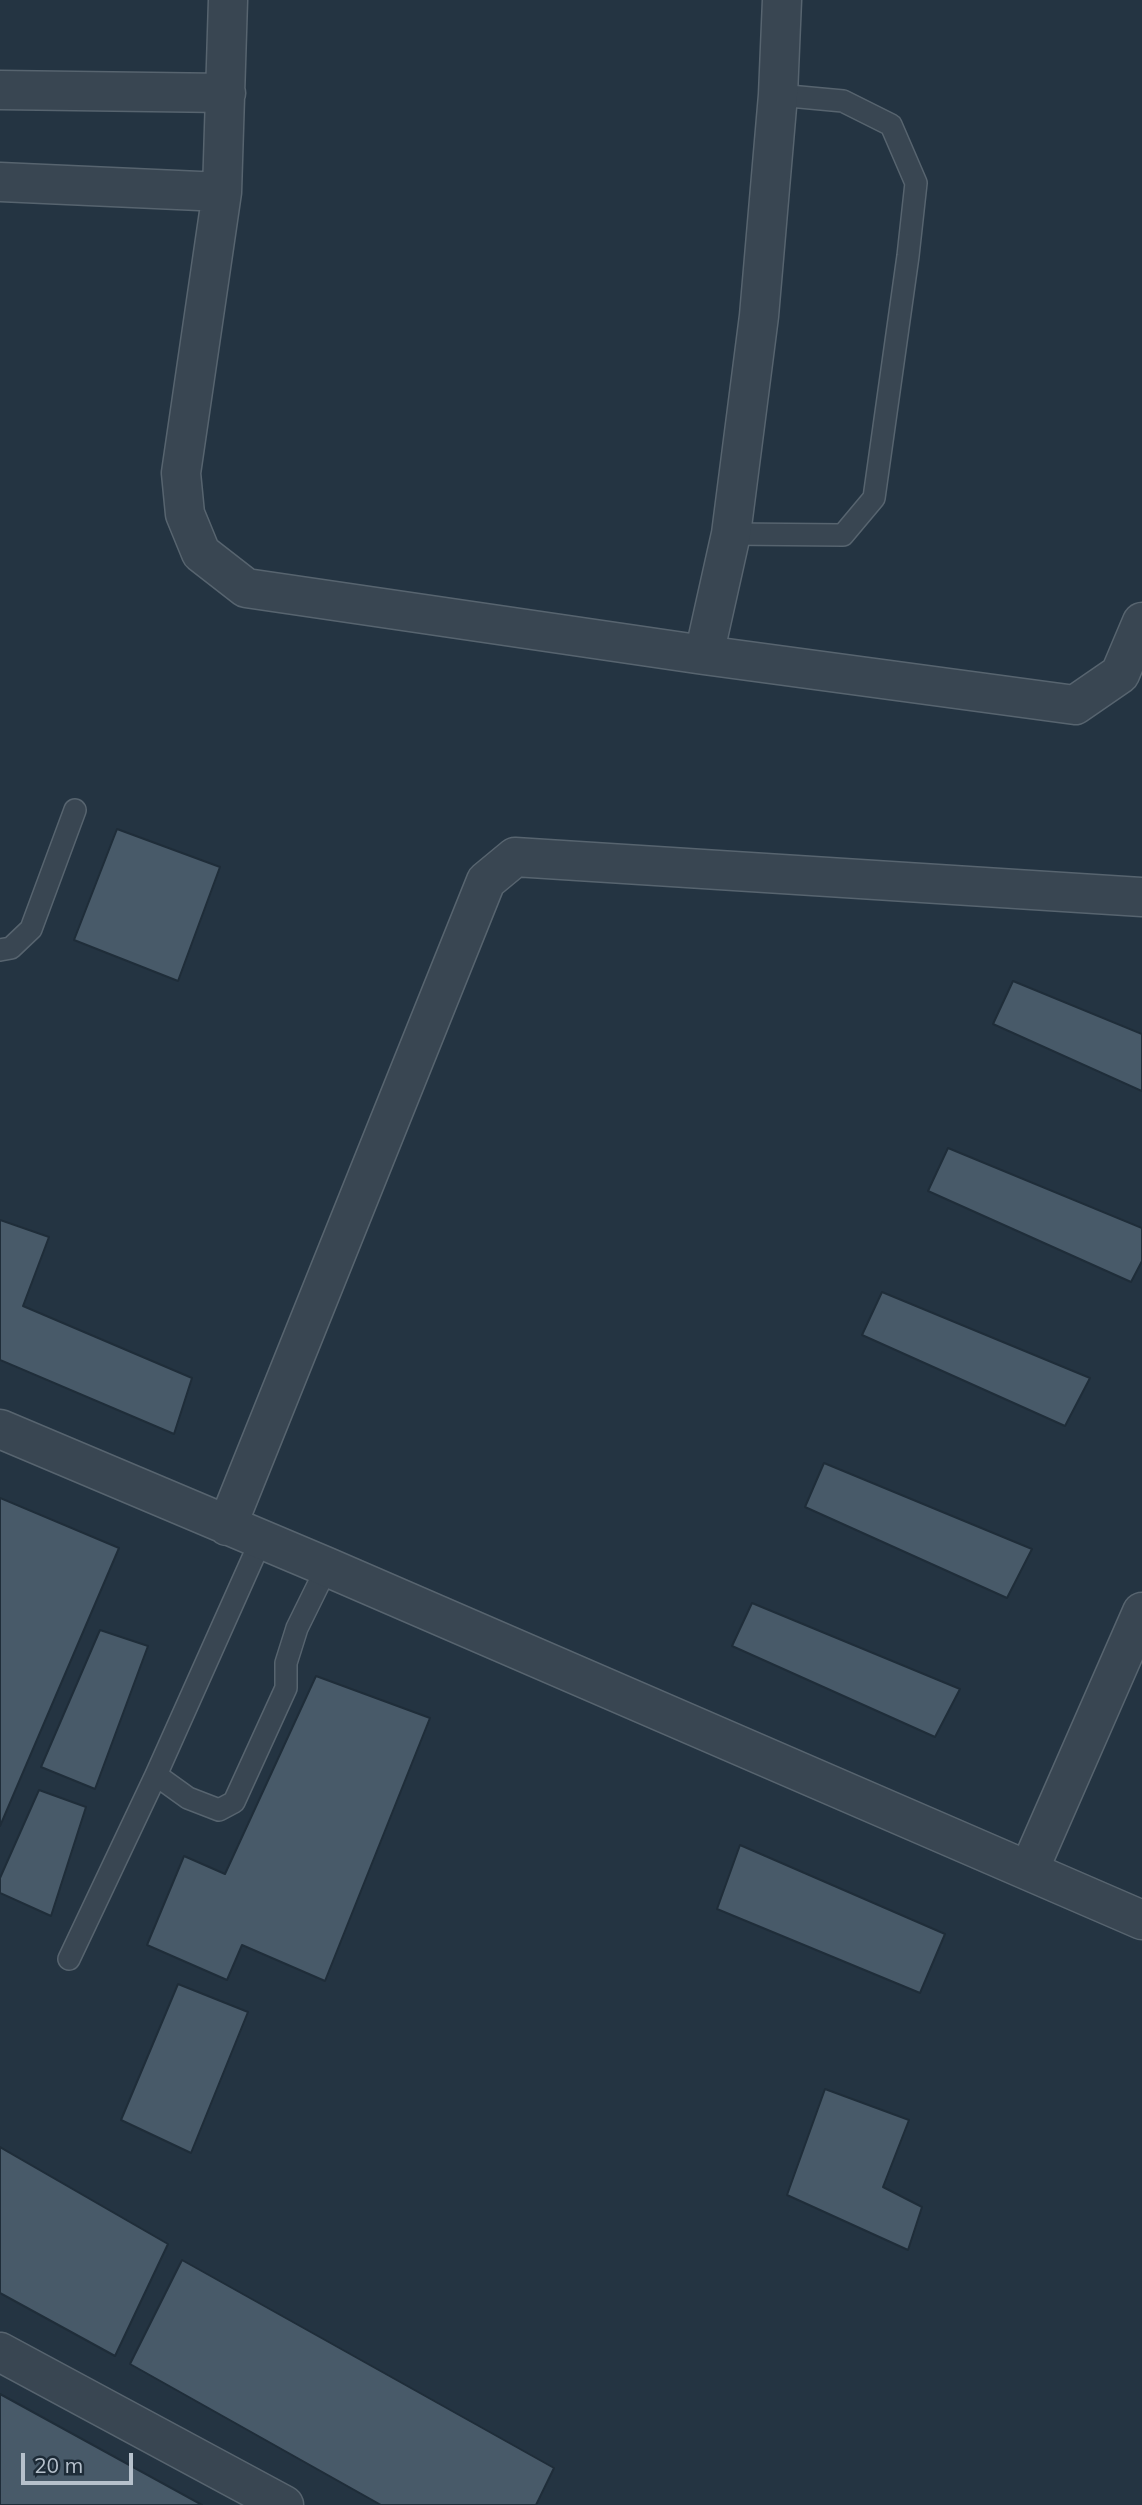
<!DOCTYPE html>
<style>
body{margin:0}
#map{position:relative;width:1142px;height:2505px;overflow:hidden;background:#243442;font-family:Mulish,sans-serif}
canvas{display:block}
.scale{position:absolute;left:21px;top:2453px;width:112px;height:32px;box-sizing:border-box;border:4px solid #b6c1cc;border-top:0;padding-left:9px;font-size:21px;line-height:24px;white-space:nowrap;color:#b6c1cc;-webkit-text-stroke:5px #1d2b37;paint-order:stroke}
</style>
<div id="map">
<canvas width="1142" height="2505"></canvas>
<div class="scale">20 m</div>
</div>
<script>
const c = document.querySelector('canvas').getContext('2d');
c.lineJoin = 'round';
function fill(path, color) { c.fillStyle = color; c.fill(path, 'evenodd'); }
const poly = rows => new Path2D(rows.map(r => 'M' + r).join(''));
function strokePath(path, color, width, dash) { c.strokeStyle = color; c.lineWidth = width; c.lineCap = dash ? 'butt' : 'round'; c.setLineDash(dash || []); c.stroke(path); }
const building = poly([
 [117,829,220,867,178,981,74,940,117,829],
 [1013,981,1142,1034,1142,1091,993,1024,1013,981],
 [948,1148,1142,1228,1142,1261,1131,1282,928,1191,948,1148],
 [0,1220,49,1237,23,1306,192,1378,174,1434,0,1360,0,1220],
 [882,1292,1090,1378,1065,1426,862,1335,882,1292],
 [824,1463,1032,1549,1007,1598,805,1507,824,1463],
 [0,1498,119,1548,0,1826,0,1498],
 [752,1603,960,1689,935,1737,732,1646,752,1603],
 [100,1630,148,1646,95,1789,41,1767,100,1630],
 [316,1676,430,1718,325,1981,242,1945,227,1980,147,1945,184,1856,225,1874,316,1676],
 [39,1790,86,1807,51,1916,0,1893,0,1878,39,1790],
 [740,1845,945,1934,920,1993,717,1909,740,1845],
 [178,1984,248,2012,191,2153,121,2120,178,1984],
 [825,2089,909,2120,883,2187,922,2207,908,2250,787,2195,825,2089],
 [0,2147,168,2244,115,2356,0,2293,0,2147],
 [182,2260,554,2468,536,2505,381,2505,130,2364,182,2260],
 [0,2394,202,2505,0,2505,0,2394]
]);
const service = poly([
 [731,534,843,535,874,498,908,256,916,183,891,125,843,101,778,95],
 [0,950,11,948,31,929,75,810],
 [156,1775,188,1798,219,1810,234,1802,286,1688,286,1663,297,1628,327,1567],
 [69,1959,156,1775,261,1540]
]);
const minor = poly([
 [228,0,222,192,181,473,185,514,201,553,246,588,704,655,1075,705,1120,674,1142,622],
 [0,90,226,93],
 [0,182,222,192],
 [704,655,731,534,759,316,778,95,782,0],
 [0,1429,327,1567,1142,1920],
 [227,1526,486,881,515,857,1142,897],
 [1029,1870,1142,1612],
 [0,2352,284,2505]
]);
fill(building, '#485a69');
strokePath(building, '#1f2d39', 2);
strokePath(service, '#57646f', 24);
strokePath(minor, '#57646f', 41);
strokePath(service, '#394652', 21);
strokePath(minor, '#394652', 38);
</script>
